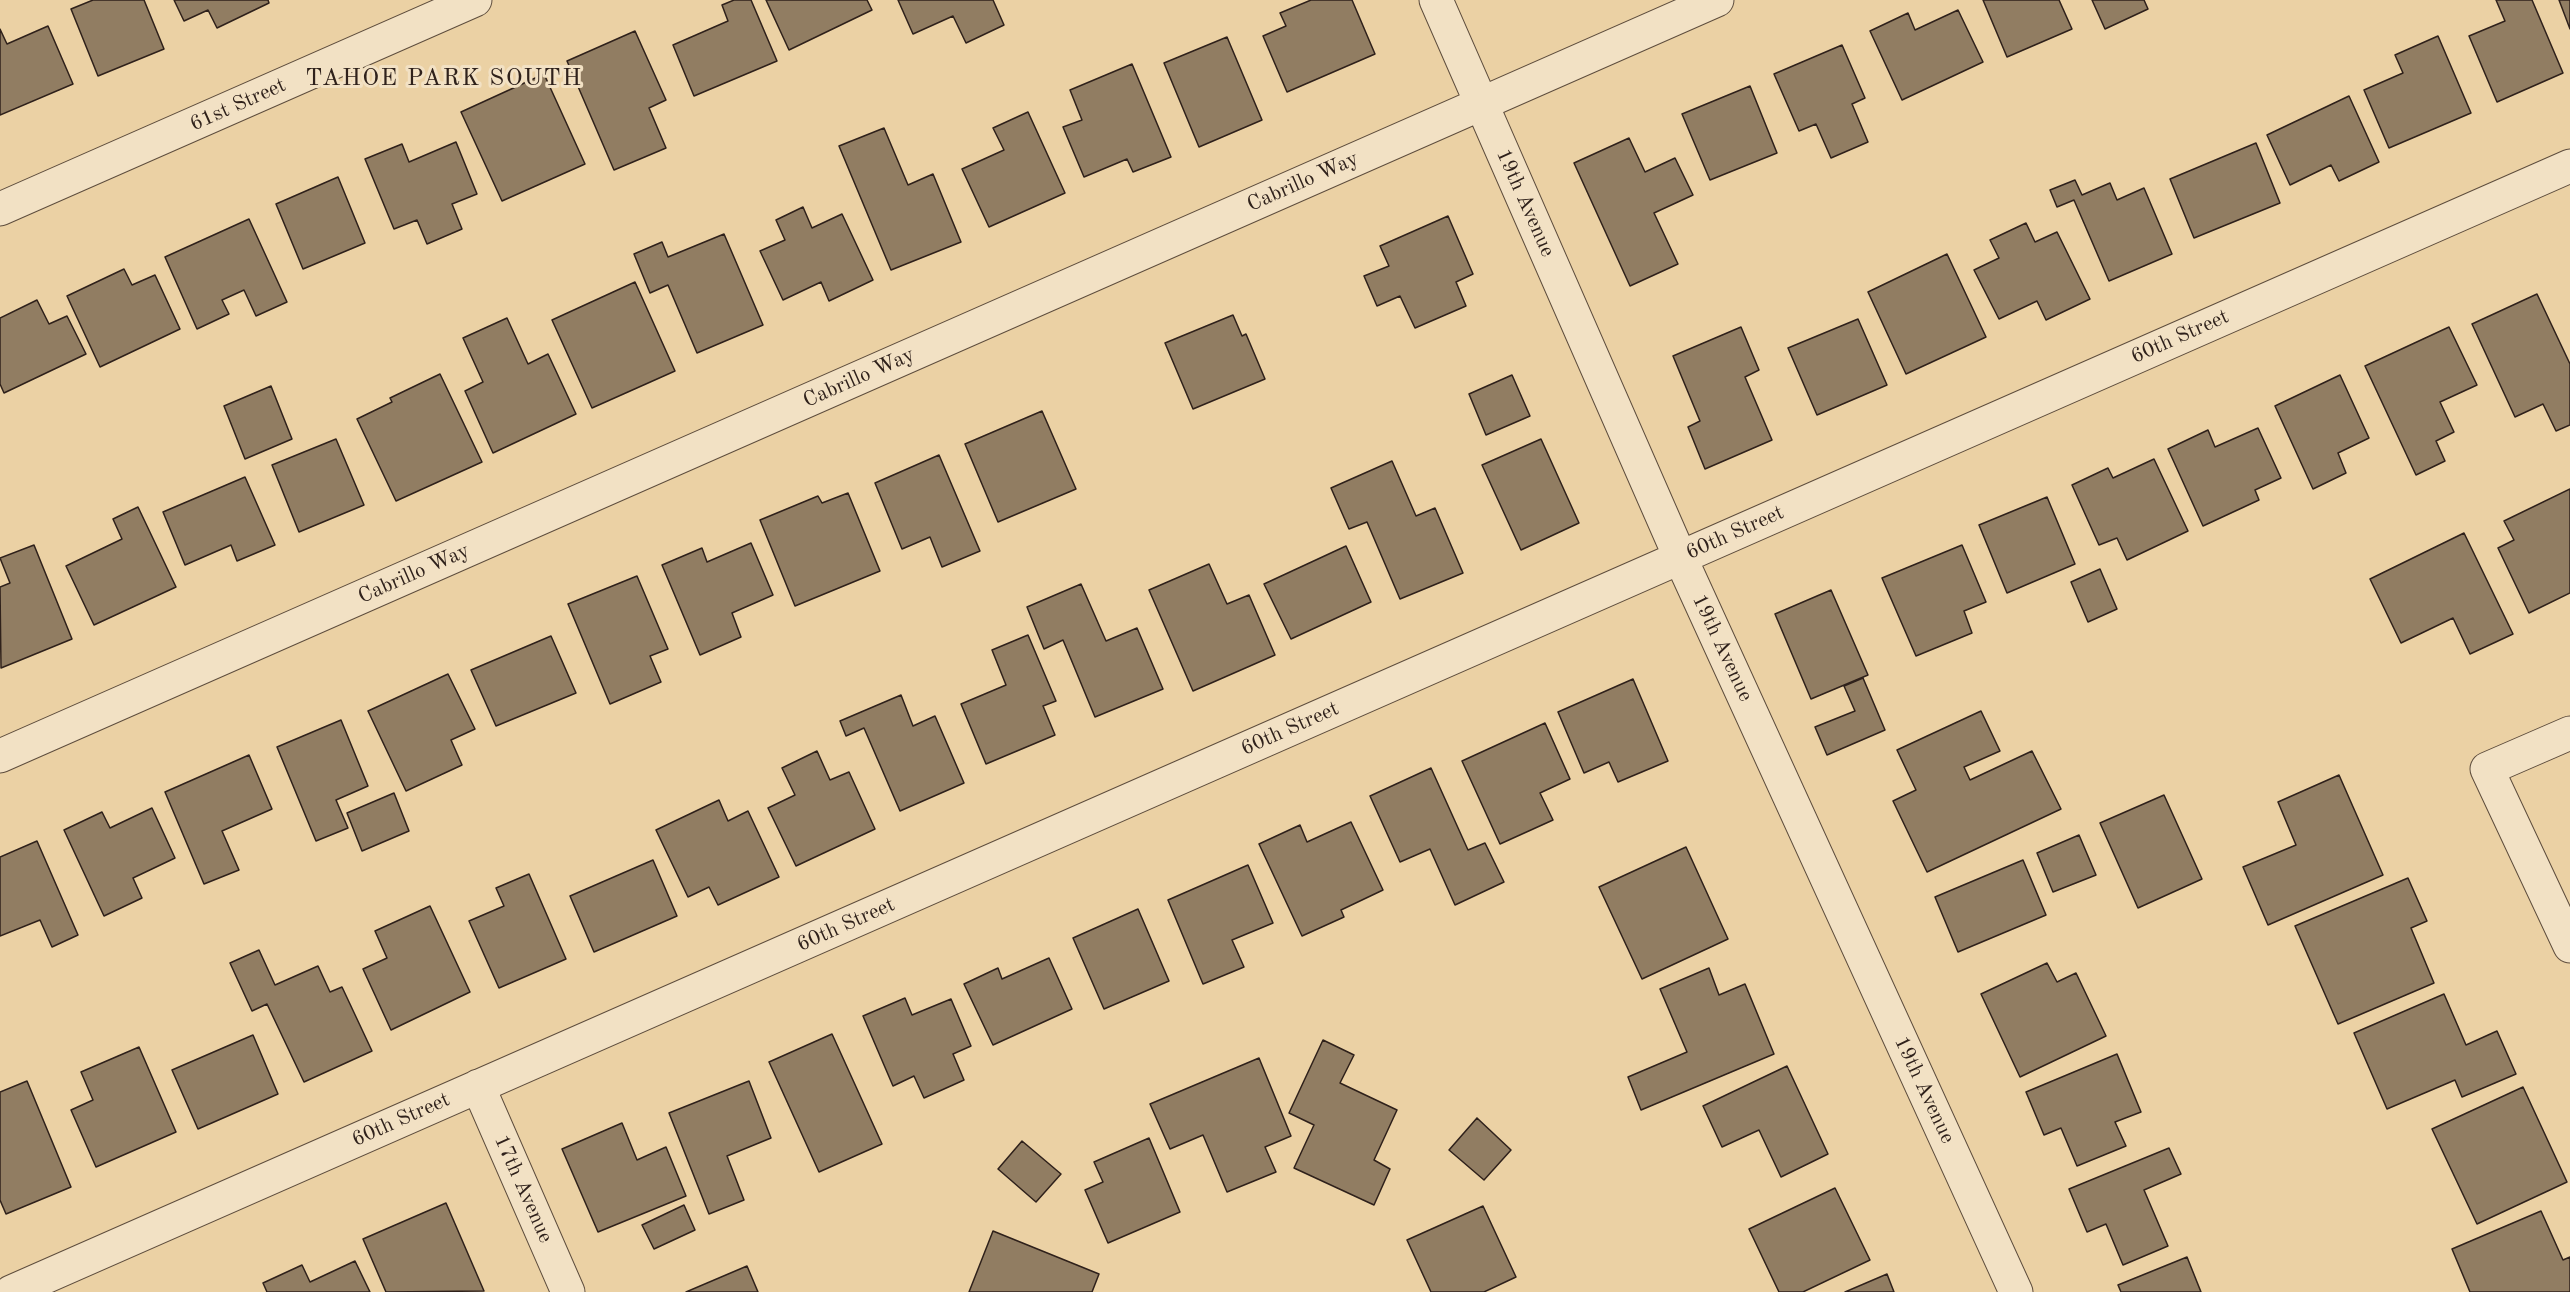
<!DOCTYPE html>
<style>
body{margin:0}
canvas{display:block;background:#ebd1a4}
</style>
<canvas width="2570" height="1292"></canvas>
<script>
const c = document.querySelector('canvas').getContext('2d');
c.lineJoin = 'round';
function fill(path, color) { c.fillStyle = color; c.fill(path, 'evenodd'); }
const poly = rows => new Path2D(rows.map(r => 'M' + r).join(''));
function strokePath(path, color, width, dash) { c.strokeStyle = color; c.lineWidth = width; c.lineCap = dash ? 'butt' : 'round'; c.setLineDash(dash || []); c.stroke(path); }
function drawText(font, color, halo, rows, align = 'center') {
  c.font = font + ' "Old Standard TT",serif'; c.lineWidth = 6; c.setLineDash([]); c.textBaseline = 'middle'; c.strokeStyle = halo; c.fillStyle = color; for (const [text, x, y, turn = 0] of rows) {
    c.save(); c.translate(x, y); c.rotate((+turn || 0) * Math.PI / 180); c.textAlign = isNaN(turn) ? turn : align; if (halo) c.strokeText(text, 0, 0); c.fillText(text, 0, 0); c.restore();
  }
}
const building = poly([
 [93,0,144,0,164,49,98,76,71,9,93,0],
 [174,0,268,0,269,3,217,28,208,10,184,21,174,0],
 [734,0,751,0,777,61,694,96,673,45,728,21,722,5,734,0],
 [766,0,867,0,872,10,789,50,766,0],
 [898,0,993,0,1004,25,966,43,953,16,913,34,898,0],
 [1311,0,1352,0,1375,54,1287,92,1263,36,1286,26,1280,13,1311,0],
 [1983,0,2059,0,2072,29,2007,57,1983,0],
 [2092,0,2144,0,2148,9,2105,29,2092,0],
 [2496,0,2532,0,2563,73,2497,102,2469,36,2505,21,2496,0],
 [2559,0,2570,0,2570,29,2559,0],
 [1958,10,1983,62,1902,100,1870,31,1908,13,1915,30,1958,10],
 [48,26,73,84,0,115,0,29,7,44,48,26],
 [635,31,666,100,649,108,666,148,614,170,567,61,635,31],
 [2438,36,2471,113,2389,148,2364,90,2403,73,2395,55,2438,36],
 [1227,37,1262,120,1199,147,1164,63,1227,37],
 [1842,45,1865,98,1852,104,1868,142,1831,158,1816,124,1799,131,1774,74,1842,45],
 [1132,64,1171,157,1133,172,1127,159,1084,177,1063,127,1082,120,1070,90,1132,64],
 [544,74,585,164,502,201,461,112,544,74],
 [1750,86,1777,153,1710,180,1682,114,1750,86],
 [2349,96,2379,162,2339,181,2331,165,2290,185,2267,135,2349,96],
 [1028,112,1065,193,989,227,962,169,1004,150,993,128,1028,112],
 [884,128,908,185,933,174,961,242,891,270,839,146,884,128],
 [1629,138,1645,172,1675,158,1693,195,1654,213,1678,264,1630,286,1574,163,1629,138],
 [456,142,477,194,452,204,462,229,427,244,417,220,394,229,365,159,402,144,409,162,456,142],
 [2256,143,2280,203,2194,238,2170,179,2256,143],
 [338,177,365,243,303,269,276,204,338,177],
 [2075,180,2082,195,2110,183,2117,200,2144,188,2172,254,2109,281,2074,200,2057,207,2050,190,2075,180],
 [803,207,812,228,842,214,873,280,829,301,821,282,783,300,760,251,785,240,776,220,803,207],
 [1448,216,1473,274,1456,282,1466,306,1415,328,1400,296,1377,306,1364,276,1389,266,1380,246,1448,216],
 [249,219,287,302,256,316,244,290,222,300,229,314,197,329,165,257,249,219],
 [2026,223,2035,242,2057,232,2090,299,2046,320,2037,301,1999,319,1974,270,1999,258,1990,240,2026,223],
 [724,234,763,325,697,353,668,285,650,293,634,254,662,242,668,257,724,234],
 [1947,254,1986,337,1906,374,1868,292,1947,254],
 [124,269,132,285,155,275,180,329,100,367,67,296,124,269],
 [635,282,675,371,592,408,552,320,635,282],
 [2537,294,2570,364,2570,425,2556,431,2543,404,2515,417,2472,324,2537,294],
 [37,300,49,324,67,316,86,354,4,393,0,384,0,318,37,300],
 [1233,315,1242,336,1246,334,1265,379,1193,409,1165,343,1233,315],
 [507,318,528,364,548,354,576,414,493,453,465,391,483,382,463,338,507,318],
 [1858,319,1887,385,1817,415,1788,348,1858,319],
 [1741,327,1759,370,1745,377,1772,440,1705,469,1688,427,1700,421,1673,356,1741,327],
 [2449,327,2477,385,2440,402,2454,432,2436,441,2445,461,2416,475,2365,366,2449,327],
 [440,374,482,462,396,501,357,419,392,402,390,398,440,374],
 [1512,375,1530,416,1486,435,1469,394,1512,375],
 [2340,375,2369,438,2338,453,2346,473,2313,489,2275,406,2340,375],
 [271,386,292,439,245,459,224,406,271,386],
 [1042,411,1076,489,998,522,965,444,1042,411],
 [2258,428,2281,478,2255,490,2259,500,2203,526,2168,449,2208,430,2215,447,2258,428],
 [336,439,364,505,299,532,272,465,336,439],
 [1541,439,1579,523,1521,550,1482,465,1541,439],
 [939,455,980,551,942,567,930,537,902,549,875,483,939,455],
 [2154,459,2188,531,2127,560,2117,538,2099,545,2072,485,2108,468,2113,478,2154,459],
 [1392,461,1416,516,1435,508,1463,573,1400,599,1367,522,1349,529,1331,488,1392,461],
 [245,477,275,545,237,561,231,545,185,565,163,512,245,477],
 [2570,489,2570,593,2529,613,2498,548,2514,540,2504,521,2570,489],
 [848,493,880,571,795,606,760,520,818,496,822,503,848,493],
 [2047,497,2075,564,2007,593,1979,525,2047,497],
 [138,507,176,587,94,625,66,566,122,539,113,519,138,507],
 [2464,533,2513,634,2470,654,2453,618,2401,643,2370,579,2464,533],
 [751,543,773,595,732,613,741,637,700,655,662,565,702,548,707,562,751,543],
 [34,545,72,639,1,668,0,587,10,583,0,558,34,545],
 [1962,545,1986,602,1964,611,1972,633,1916,656,1882,578,1962,545],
 [1346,546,1371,602,1291,639,1264,584,1346,546],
 [1209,564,1227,604,1249,595,1275,655,1193,691,1149,590,1209,564],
 [2100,569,2117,609,2088,622,2071,582,2100,569],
 [637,576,668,649,650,656,661,682,610,704,568,604,637,576],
 [1081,584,1106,641,1137,628,1163,689,1095,717,1063,640,1044,649,1027,607,1081,584],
 [1831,590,1868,675,1811,699,1775,614,1831,590],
 [1028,635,1056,701,1043,706,1055,735,986,764,961,704,1006,685,992,650,1028,635],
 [551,636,576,693,496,726,471,670,551,636],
 [448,674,475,729,451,740,462,765,406,791,368,711,448,674],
 [1863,678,1885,730,1827,755,1815,727,1855,711,1844,686,1863,678],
 [1633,679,1668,761,1618,782,1609,762,1584,773,1558,712,1633,679],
 [901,695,913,726,935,716,964,783,900,811,864,728,846,736,840,721,901,695],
 [1981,711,2000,751,1964,767,1970,780,2032,751,2061,809,1927,872,1893,801,1916,790,1897,750,1981,711],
 [341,720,368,786,336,800,348,828,316,841,277,747,341,720],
 [1545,723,1570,779,1540,793,1553,820,1500,844,1462,761,1545,723],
 [817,751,830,780,849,772,875,829,796,866,768,808,795,795,782,768,817,751],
 [249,755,272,809,222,831,239,870,204,884,165,792,249,755],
 [1431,768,1468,850,1485,843,1504,882,1455,905,1430,849,1400,862,1370,796,1431,768],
 [2339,775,2383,875,2268,925,2243,867,2296,845,2278,802,2339,775],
 [394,793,409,831,362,851,347,813,394,793],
 [2164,795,2202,879,2138,908,2100,823,2164,795],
 [719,800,728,821,748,811,779,877,718,905,709,887,688,897,656,830,719,800],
 [152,808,175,858,133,878,142,898,104,916,64,830,102,812,110,828,152,808],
 [1351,822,1383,890,1341,910,1344,917,1302,936,1259,844,1300,825,1307,842,1351,822],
 [2079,835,2096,875,2053,892,2037,853,2079,835],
 [37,841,78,935,52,947,40,920,0,936,0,857,37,841],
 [1686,847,1728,939,1642,979,1599,887,1686,847],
 [653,860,677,916,594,952,570,896,653,860],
 [2023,860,2046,915,1958,952,1935,897,2023,860],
 [1248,865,1273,923,1232,940,1244,967,1203,984,1168,900,1248,865],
 [529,874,566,959,499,988,469,921,504,906,496,888,529,874],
 [2408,878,2427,921,2411,928,2434,983,2338,1024,2295,926,2408,878],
 [430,906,470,992,391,1030,363,969,387,958,375,931,430,906],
 [1138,909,1169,981,1104,1009,1073,938,1138,909],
 [259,950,275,985,318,966,330,992,342,987,372,1051,304,1082,267,1004,252,1011,230,963,259,950],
 [1049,958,1072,1009,993,1045,964,984,998,968,1002,979,1049,958],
 [2047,963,2057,982,2076,973,2106,1036,2020,1077,1981,994,2047,963],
 [1709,968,1719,995,1745,984,1774,1054,1641,1110,1628,1077,1687,1052,1660,989,1709,968],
 [2444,994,2466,1045,2497,1031,2516,1074,2462,1097,2455,1080,2387,1109,2354,1033,2444,994],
 [905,998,912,1015,951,999,971,1046,953,1054,964,1080,924,1098,914,1076,893,1086,863,1016,905,998],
 [832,1034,882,1144,819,1172,769,1062,832,1034],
 [253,1035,278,1094,198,1129,172,1070,253,1035],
 [1323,1040,1354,1055,1340,1083,1397,1110,1374,1160,1390,1169,1374,1205,1294,1168,1314,1125,1289,1113,1323,1040],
 [139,1047,176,1132,96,1167,71,1110,93,1100,81,1072,139,1047],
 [2117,1054,2141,1112,2115,1122,2126,1146,2077,1166,2061,1128,2044,1135,2026,1092,2117,1054],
 [1259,1058,1291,1136,1265,1147,1276,1172,1227,1192,1203,1135,1170,1149,1150,1104,1259,1058],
 [1787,1066,1828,1154,1781,1177,1759,1130,1722,1147,1703,1106,1787,1066],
 [27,1081,71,1187,6,1214,0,1200,0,1092,27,1081],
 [749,1081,771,1138,727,1156,744,1200,709,1214,669,1113,749,1081],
 [2523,1087,2567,1182,2477,1224,2432,1129,2523,1087],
 [1477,1118,1511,1150,1484,1180,1449,1150,1477,1118],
 [622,1123,637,1160,666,1147,686,1196,598,1232,562,1149,622,1123],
 [1149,1138,1180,1212,1108,1243,1085,1190,1103,1182,1094,1162,1149,1138],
 [1022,1141,1061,1174,1036,1202,998,1169,1022,1141],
 [2169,1148,2181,1174,2144,1190,2168,1246,2123,1265,2106,1224,2087,1232,2069,1189,2169,1148],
 [1835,1188,1870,1260,1803,1292,1779,1292,1749,1229,1835,1188],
 [446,1203,484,1291,386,1292,363,1239,446,1203],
 [684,1205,695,1230,654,1249,642,1225,684,1205],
 [1483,1206,1516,1277,1484,1292,1431,1292,1407,1240,1483,1206],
 [2541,1211,2563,1260,2570,1257,2570,1292,2470,1292,2452,1249,2541,1211],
 [993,1231,1099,1274,1092,1292,969,1292,993,1231],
 [2187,1257,2201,1292,2121,1292,2118,1285,2187,1257],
 [355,1261,370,1292,267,1292,263,1283,302,1265,310,1282,355,1261],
 [747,1266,758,1292,686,1292,747,1266],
 [1887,1274,1894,1292,1845,1292,1887,1274]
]);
const minor = poly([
 [1436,0,1680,557,2016,1292],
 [0,209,475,0],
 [2570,733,2487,769,2570,946],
 [0,756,1717,0],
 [478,1086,568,1292],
 [11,1292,2570,166]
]);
const streetNames = [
 ["61st Street",238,105,-24],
 ["Cabrillo Way",1303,182,-24],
 ["19th Avenue",1525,203,66],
 ["60th Street",2180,337,-24],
 ["Cabrillo Way",859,378,-24],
 ["60th Street",1735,533,-24],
 ["Cabrillo Way",414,574,-24],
 ["19th Avenue",1722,648,65],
 ["60th Street",1290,729,-24],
 ["60th Street",846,925,-24],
 ["19th Avenue",1924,1090,65],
 ["60th Street",401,1120,-24],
 ["17th Avenue",523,1189,66]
];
const quarterNames = [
 ["TAHOE PARK SOUTH",444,79]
];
fill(building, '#917d62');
strokePath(building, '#2f211b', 1.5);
strokePath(minor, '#5e4d3d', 35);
strokePath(minor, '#f2e1c4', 33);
drawText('21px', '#2f211b', '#f2e1c4', streetNames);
c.letterSpacing = '1.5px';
drawText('24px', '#2f211b', '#f2e1c4', quarterNames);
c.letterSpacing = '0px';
</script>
